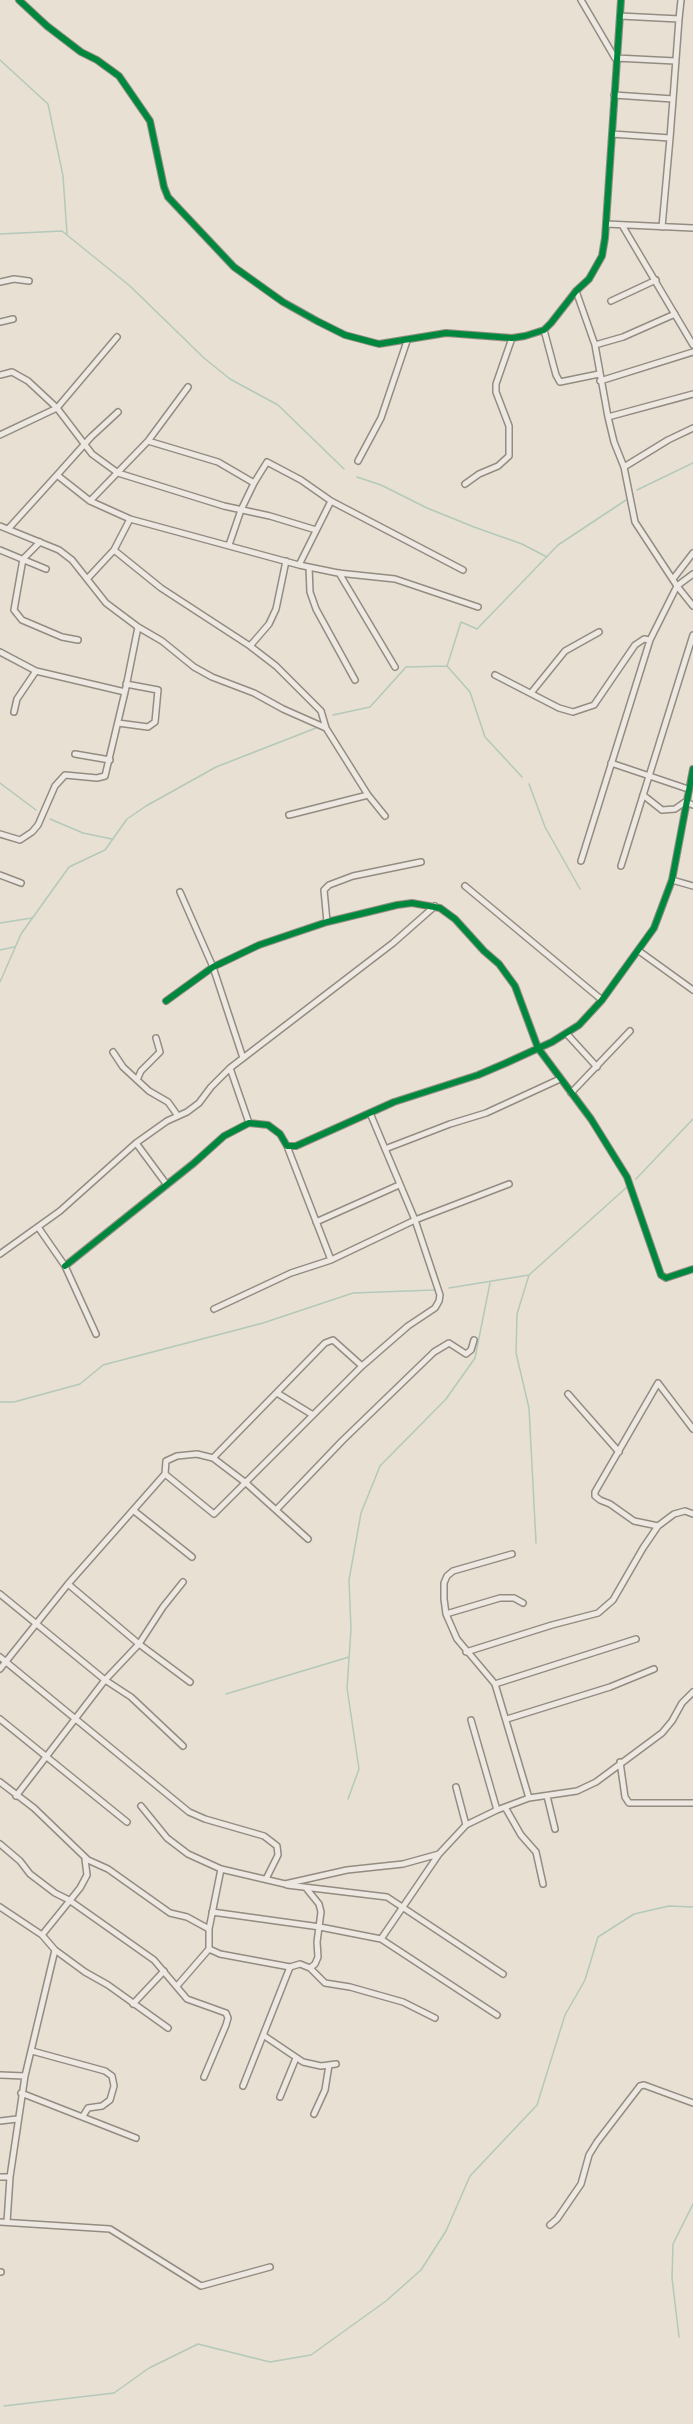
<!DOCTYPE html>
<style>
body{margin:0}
canvas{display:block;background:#e8e0d2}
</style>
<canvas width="693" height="2424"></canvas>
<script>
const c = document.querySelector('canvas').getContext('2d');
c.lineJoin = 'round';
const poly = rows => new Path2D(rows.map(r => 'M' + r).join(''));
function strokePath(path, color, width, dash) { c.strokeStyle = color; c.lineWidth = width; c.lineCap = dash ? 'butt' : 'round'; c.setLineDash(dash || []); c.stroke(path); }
const stream = poly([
 [0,60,48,104,63,176,67,234],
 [0,234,62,231,130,286,204,358,230,379,278,405,344,469],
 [357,477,381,485,427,508,474,527,522,544,547,557],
 [637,490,693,463],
 [447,666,470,692,485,737,522,777],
 [333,715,370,707,406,667,447,666,461,622,477,629,558,545,626,500],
 [0,783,36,810],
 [529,784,545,827,580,889],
 [50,819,83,833,112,839],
 [0,923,32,918],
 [0,950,14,947],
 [0,982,21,934,69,867,105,850,127,819,146,806,216,767,316,728],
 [636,1179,693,1119],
 [529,1275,517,1314,516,1353,529,1408,536,1543],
 [449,1288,529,1275,627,1187],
 [0,1402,14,1402,80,1384,103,1365,263,1323,353,1293,434,1290],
 [226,1694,349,1657],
 [348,1799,359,1769,347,1688,351,1629,349,1580,361,1513,380,1466,446,1399,475,1358,490,1283],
 [679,2337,672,2278,673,2244,693,2204],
 [4,2406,114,2393,149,2368,198,2344,270,2362,311,2355,386,2301,421,2270,446,2231,470,2176,537,2105,565,2015,585,1980,598,1937,634,1914,669,1906,693,1907]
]);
const street = poly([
 [19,0,47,26,81,52,97,60,119,76,150,121,164,187,168,197,234,267,283,302,317,321,345,335,379,344,446,333,512,338,525,336,544,330,551,323,576,291,589,279,602,256,605,238,621,0],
 [581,0,615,58],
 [679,19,681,0],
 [616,58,675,61],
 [614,95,673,99,679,19,620,16],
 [612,134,670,138,662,227],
 [670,138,673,99],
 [606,224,693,228],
 [622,225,693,345],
 [0,282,14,279,29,281],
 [576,291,595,345,608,417,614,442,624,467,635,522,677,586,693,606],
 [611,301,656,280],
 [0,322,13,319],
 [544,330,556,375,560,382,599,374],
 [595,345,623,337,675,314],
 [0,375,12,372,28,381,57,408,92,454,118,473,224,506,270,516,316,530],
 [600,381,693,352],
 [608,417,693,394],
 [0,435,57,408,117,337],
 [148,441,218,462,254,483,241,510,229,545],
 [358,461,381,418,407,341],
 [624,467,668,440,693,428],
 [57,475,91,437,118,412],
 [254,483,267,462,301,480,331,501,463,570],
 [465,484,479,474,498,466,509,456,509,426,496,392,496,384,512,338],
 [90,501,148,441,188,387],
 [0,526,59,550,72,560,106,603,138,627,162,641,194,667,212,677,254,693,283,709,326,728,368,795,385,816],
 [9,528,57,475,90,501,130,519,299,565,338,573,395,579,478,607],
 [40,542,23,559,14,610,22,620,62,637,78,640],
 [0,550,46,569],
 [114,550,161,588,250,646,276,666,321,711,326,728],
 [299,565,331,501],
 [309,567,310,592,316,609,355,680],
 [339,573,395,667],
 [88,578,114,550,130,519],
 [673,579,693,553],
 [250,646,269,624,276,609,286,561],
 [0,652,36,671,125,692,138,627],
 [495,675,559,708,573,712,594,705,635,645,644,639,650,640],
 [531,693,565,651,599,632],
 [14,712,17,699,36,671],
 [118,723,148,727,155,722,158,690,126,684],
 [75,754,110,760],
 [611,763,688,789],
 [643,795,662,810,675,809,685,802,693,805],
 [289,815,368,795],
 [0,834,20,840,32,832,38,825,55,786,65,775,97,778,105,776,125,692],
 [581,861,650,640,677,586,693,574],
 [621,866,693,635],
 [0,875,21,883],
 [672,880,693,886],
 [465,886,602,1000],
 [180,892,213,967,243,1058],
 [327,922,324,890,329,885,353,876,421,862],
 [639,951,693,990],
 [166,1001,213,967,259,945,327,922,397,905,412,903,440,908,455,919,484,951,499,964,515,986,538,1048,591,1119,627,1177,661,1275,666,1278,693,1269],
 [566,1033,597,1067],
 [113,1052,123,1067,149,1091,168,1102,178,1116],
 [230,1068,249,1123],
 [137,1080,141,1071,160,1052,156,1038],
 [571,1093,630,1031],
 [136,1143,167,1185],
 [287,1146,331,1260],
 [385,1149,450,1124,486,1113,560,1079],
 [316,1222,399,1185],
 [38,1227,65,1266,96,1334],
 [0,1254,60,1211,136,1143,167,1121,187,1112,199,1103,211,1087,230,1068,393,943,435,906],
 [65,1266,194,1163,224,1136,249,1123,268,1125,280,1134,287,1146,296,1146,394,1102,478,1075,506,1063,552,1042,579,1025,602,1000,654,928,672,880,693,769],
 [214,1309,291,1273,331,1260,415,1220,509,1184],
 [277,1393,313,1415],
 [568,1394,619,1452],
 [213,1458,325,1343,333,1340,362,1366],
 [165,1474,214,1514,362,1366,408,1326,435,1308,439,1301,440,1295,415,1220,370,1113],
 [133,1510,192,1557],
 [276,1510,342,1441,434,1352,449,1343,466,1354,471,1350,474,1340],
 [658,1526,634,1521,610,1504,600,1500,595,1496,595,1492,658,1383,693,1429],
 [512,1554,453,1571,447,1576,444,1583,444,1599,446,1614,457,1639,495,1684,529,1798],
 [68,1584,139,1644,190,1682],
 [0,1594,105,1680,131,1697,183,1746],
 [446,1614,500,1598,514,1598,523,1603],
 [466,1652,552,1625,598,1613,613,1600,643,1548,658,1526,674,1514,685,1511,693,1514],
 [0,1657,189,1812,205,1819,264,1836,277,1846,278,1855,266,1879],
 [0,1669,68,1584,165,1474,166,1461,177,1456,197,1454,213,1458,246,1483,308,1539],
 [495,1684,636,1639],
 [0,1719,127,1822],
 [507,1719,610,1687,654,1669],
 [471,1720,497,1810],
 [620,1762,625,1797,629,1803,693,1803],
 [0,1782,34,1808,88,1860,108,1869,170,1913,187,1917,209,1929,221,1869],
 [456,1787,466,1825],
 [16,1796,105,1680,139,1644,163,1607,183,1582],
 [547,1796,555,1829],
 [141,1806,167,1838,188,1854,221,1869,285,1884,347,1870,403,1864,439,1854,466,1825,497,1810,529,1798,577,1791,596,1782,662,1733,672,1721,682,1703,693,1692],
 [505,1807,521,1835,536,1852,543,1884],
 [0,1844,20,1861,30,1874,55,1893,69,1900,154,1960,187,1999,226,2013,228,2018,226,2025,204,2077],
 [287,1885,387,1897,503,1974],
 [306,1888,319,1904,321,1912,317,1942,318,1957,315,1964,310,1968],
 [0,1907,42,1935,55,1950,85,1972,108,1985,168,2028],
 [212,1912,320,1927,381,1939,497,2015],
 [209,1929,209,1949,220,1954,290,1967,300,1964,310,1968,325,1983,350,1987,403,2002,435,2018],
 [42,1935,80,1888,87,1875,85,1859],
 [381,1939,439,1854],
 [177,1986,209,1949],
 [133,2004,164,1971],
 [263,2035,303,2062,321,2066,336,2064],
 [32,2051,105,2071,112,2076,114,2086,110,2100,102,2106,88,2108,83,2116],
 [0,2075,25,2076,10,2177,7,2222],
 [25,2076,55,1950],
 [243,2086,290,1967],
 [21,2093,136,2138],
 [280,2097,296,2058],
 [314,2114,325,2090,329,2065],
 [0,2121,17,2119],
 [0,2177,10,2177],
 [0,2222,110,2229,201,2286,270,2267],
 [550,2225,557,2219,581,2184,589,2155,597,2142,640,2086,644,2085,693,2103],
 [0,2272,1,2272]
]);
const cycleway = poly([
 [19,0,47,26,81,52,97,60,119,76,150,121,164,187,168,197,234,267,283,302,317,321,345,335,379,344,446,333,512,338,525,336,544,330,551,323,576,291,589,279,602,256,605,238,621,0],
 [166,1001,213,967,259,945,327,922,397,905,412,903,440,908,455,919,484,951,499,964,515,986,538,1048,591,1119,627,1177,661,1275,666,1278,693,1269],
 [65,1266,194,1163,224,1136,249,1123,268,1125,280,1134,287,1146,296,1146,394,1102,478,1075,506,1063,552,1042,579,1025,602,1000,654,928,672,880,693,769]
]);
strokePath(stream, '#b3c9ba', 1.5);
strokePath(street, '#938c82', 8);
strokePath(street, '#ede8e1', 5);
strokePath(cycleway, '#00873e', 6);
</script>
